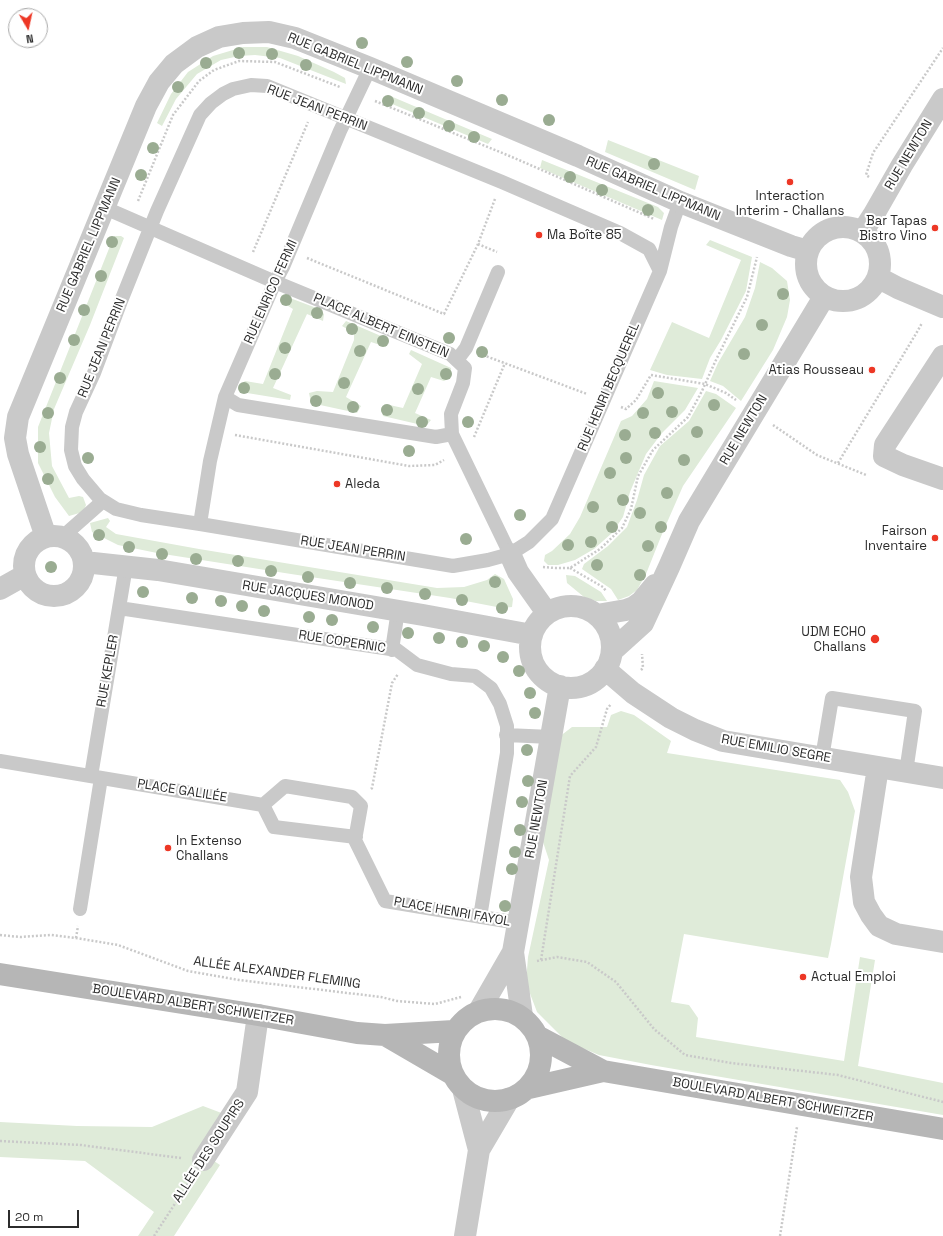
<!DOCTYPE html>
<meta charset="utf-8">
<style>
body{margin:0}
#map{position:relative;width:943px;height:1236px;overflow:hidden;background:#fff;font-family:"Space Grotesk",sans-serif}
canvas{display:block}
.north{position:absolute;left:8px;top:8px;width:40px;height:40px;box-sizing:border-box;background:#fff;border:1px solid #ababab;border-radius:50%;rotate:171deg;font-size:11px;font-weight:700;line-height:16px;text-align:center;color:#2c2c2c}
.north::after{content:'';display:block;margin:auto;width:14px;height:18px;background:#ed3725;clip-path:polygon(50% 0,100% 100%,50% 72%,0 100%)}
.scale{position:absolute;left:8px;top:1210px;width:71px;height:18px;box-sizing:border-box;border:2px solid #2c2c2c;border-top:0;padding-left:5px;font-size:12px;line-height:14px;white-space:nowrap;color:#2c2c2c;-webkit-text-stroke:3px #fff;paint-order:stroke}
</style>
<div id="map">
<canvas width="943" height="1236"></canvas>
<div class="north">N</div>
<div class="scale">20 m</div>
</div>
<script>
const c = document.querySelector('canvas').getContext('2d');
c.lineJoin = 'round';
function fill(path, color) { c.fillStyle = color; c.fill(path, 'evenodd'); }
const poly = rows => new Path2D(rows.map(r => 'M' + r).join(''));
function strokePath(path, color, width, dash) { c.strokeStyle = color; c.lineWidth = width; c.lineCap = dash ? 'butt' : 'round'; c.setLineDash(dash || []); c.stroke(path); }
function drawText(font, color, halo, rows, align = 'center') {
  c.font = font + ' "Space Grotesk",sans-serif'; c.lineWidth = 4; c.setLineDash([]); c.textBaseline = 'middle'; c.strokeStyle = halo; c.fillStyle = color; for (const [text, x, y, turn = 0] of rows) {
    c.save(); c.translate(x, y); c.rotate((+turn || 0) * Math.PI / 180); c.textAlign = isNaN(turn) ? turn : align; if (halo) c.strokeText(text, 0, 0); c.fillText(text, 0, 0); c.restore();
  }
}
const green = poly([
 [243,47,267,47,298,56,334,72,345,78,346,84,280,58,255,55,239,56,221,60,197,74,176,99,162,126,157,123,171,94,188,72,213,56],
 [388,95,492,139,488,144,385,101],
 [608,140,699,176,695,190,605,152],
 [542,160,658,207,664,213,662,220,540,168],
 [114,236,121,236,124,238,90,325,54,409,49,433,52,466,69,498,79,496,83,497,86,505,83,512,69,516,55,497,38,463,38,427],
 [710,240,752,257,746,291,721,340,710,358,702,379,667,375,650,370,672,322,709,338,741,260,706,245],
 [760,262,772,268,787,281,790,300,787,317,773,350,741,401,723,386,710,381,718,363,745,317,755,288],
 [282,295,319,309,324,314,323,321,307,314,273,388,291,395,290,400,241,392,239,386,245,381,263,384,293,309,280,301],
 [346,321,388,339,386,347,371,342,346,397,361,406,357,413,311,403,309,393,317,391,333,392,354,340,354,333,342,326],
 [411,350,451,368,450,378,444,381,431,377,415,413,431,420,426,426,383,416,381,408,385,404,403,408,422,364,409,354],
 [654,381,698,388,685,410,662,433,646,454,630,492,623,517,612,533,594,549,575,560,558,565,548,565,544,561,545,555,552,551,570,534,580,517,621,421,632,416,647,399],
 [706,391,716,394,736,408,683,486,662,534,646,574,637,590,629,596,618,600,611,589,582,569,584,564,608,546,627,527,637,500,644,475,660,446,689,421],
 [108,518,110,521,106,527,116,534,199,549,437,588,464,587,487,580,495,574,504,579,513,599,512,607,502,608,450,598,291,574,157,553,118,545,92,532,90,523],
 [566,575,575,576,601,592,607,601,596,601,584,597,567,583],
 [621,711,634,715,671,741,667,753,840,780,848,792,855,811,831,944,828,958,684,934,671,1002,689,1005,698,1018,696,1037,844,1061,860,957,875,960,858,1066,943,1083,943,1115,651,1065,599,1055,566,1041,537,1012,526,983,528,957,549,860,542,839,559,737,572,727,607,727,611,715],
 [203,1106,240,1120,214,1161,220,1165,174,1236,138,1236,154,1212,85,1161,0,1157,0,1122,77,1126,152,1127]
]);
const path = poly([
 [375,101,512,157,654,219],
 [869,177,866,175,873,153,943,48],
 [495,199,478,244,497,252],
 [138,201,173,115,199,81,214,70,239,61,275,62,340,87],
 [253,252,308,122],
 [307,258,444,314,478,244],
 [483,355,587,394],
 [621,407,626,409,636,400,651,375,705,384,726,393,736,400],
 [773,425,817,455,866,475],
 [235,435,409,466,435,465,444,460],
 [474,437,505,363],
 [838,463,917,332,922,323],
 [543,567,555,568,570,568,600,549,622,528,631,509,638,476,653,450,688,417,702,391,715,362,747,297,757,257],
 [570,568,603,587,606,591],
 [641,670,643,668,642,654],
 [371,789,372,788,392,683,398,674],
 [0,935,20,937,51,935,76,938,118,945,188,971,239,980,381,997,397,1001,435,1004,461,997],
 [76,938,78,926],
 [541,960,570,776,596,747,607,709,611,704],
 [537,961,557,957,587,962,616,982,654,1029,685,1055,731,1063,838,1075,943,1102],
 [0,1141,81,1145,181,1158],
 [154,1236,191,1179],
 [780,1236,797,1127]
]);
const lane = poly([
 [105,208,275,282,450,354,465,368,463,383,451,414,452,434,510,554],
 [660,271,649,249,620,233,502,182,267,86,251,85,233,89,223,94,211,103,200,115,157,211,121,301,94,373,76,412,72,427,71,450,75,466,83,479,100,499,116,509,141,515,200,524,453,566,488,560,510,554,529,542,552,519,660,271,671,227,680,202],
 [457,360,466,348,498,272],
 [225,397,238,405,436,437,452,434],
 [200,524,210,461,225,397,275,282,283,267,340,131,370,68],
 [65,537,69,531,103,501],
 [119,608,397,650,417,665,451,674,475,676,491,688,500,704,507,726,507,753,480,917],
 [392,650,398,610],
 [506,735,551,737],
 [822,758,832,698,915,711,906,772],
 [0,761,263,805,285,786,352,797,361,806,355,840,385,901,518,923],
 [91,776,126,566],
 [263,805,274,827,356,837],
 [80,909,101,778]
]);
const street = poly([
 '806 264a37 37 0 1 1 74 0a37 37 0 1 1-74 0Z',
 [863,231,874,214,902,165,943,99],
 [879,278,898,288,943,307],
 [943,356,885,445,884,456,903,465,943,479],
 '24 566a30 30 0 1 1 60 0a30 30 0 1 1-60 0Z',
 [46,537,18,454,15,438,18,417,146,106,159,82,174,64,197,47,219,37,243,33,269,32,295,38,370,68,578,156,680,202,791,246,808,251],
 [510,554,518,572,547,613],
 [84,562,158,570,423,615,532,635],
 [0,589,25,575],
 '530 647a41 41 0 1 1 82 0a41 41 0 1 1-82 0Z',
 [597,615,626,610,634,607,641,602,655,585],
 [612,651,643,623,669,567,689,521,824,297],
 [605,669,633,693,671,718,695,730,723,741,943,778],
 [878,767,861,877,864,902,871,915,879,926,896,934,943,942],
 [479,1011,513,952],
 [522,1016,513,952,560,686],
 [463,1089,479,1150],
 [203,1160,247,1092,258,1015],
 [465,1236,479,1150,509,1099]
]);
const secondary = poly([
 [0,974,258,1015,357,1033,385,1035,454,1031],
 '449 1055a46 46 0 1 1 92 0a46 46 0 1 1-92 0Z',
 [385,1035,452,1074],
 [539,1037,603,1071,943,1129],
 [529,1088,603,1071]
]);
const trees = [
 [362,43],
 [239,53],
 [272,54],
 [407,62],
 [206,63],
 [306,65],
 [457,81],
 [178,87],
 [502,100],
 [388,101],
 [419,113],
 [549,120],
 [449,126],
 [474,137],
 [153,148],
 [654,164],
 [141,175],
 [570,177],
 [602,190],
 [648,210],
 [112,242],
 [101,276],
 [783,294],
 [286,300],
 [84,310],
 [317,313],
 [762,325],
 [352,329],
 [449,338],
 [74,340],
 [383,341],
 [285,348],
 [360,351],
 [482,352],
 [744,354],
 [275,374],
 [446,374],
 [60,378],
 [344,383],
 [244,388],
 [418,389],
 [658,393],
 [316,401],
 [714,405],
 [353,407],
 [387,410],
 [672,412],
 [48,413],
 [643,413],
 [422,422],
 [468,422],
 [697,432],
 [655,433],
 [625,435],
 [40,447],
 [409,451],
 [88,458],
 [626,458],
 [684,460],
 [610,473],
 [48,479],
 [667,493],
 [623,500],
 [593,507],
 [640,513],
 [520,515],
 [612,527],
 [661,527],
 [99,535],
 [466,539],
 [591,542],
 [568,545],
 [648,546],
 [129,547],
 [162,554],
 [196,559],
 [238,561],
 [597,565],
 [51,567],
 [271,571],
 [640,575],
 [308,577],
 [495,582],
 [350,583],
 [387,588],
 [143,592],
 [425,594],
 [192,598],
 [462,600],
 [221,601],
 [242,606],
 [502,608],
 [264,611],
 [309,617],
 [332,620],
 [373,627],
 [408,633],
 [439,638],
 [462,642],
 [484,646],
 [503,657],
 [519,671],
 [530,693],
 [535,713],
 [527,750],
 [528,781],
 [522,802],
 [520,830],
 [515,852],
 [512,869],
 [505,906]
];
const markers = [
 [790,182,4,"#ed3725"],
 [935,228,4,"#ed3725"],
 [539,235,4,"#ed3725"],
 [872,370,4,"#ed3725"],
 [337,484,4,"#ed3725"],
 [935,538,4,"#ed3725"],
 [875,639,5,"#ed3725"],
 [168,848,4,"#ed3725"],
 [803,977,4,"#ed3725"]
];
const streetNames = [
 ["RUE GABRIEL LIPPMANN",355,64,22],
 ["RUE JEAN PERRIN",317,108,21],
 ["RUE NEWTON",909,155,-59],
 ["RUE GABRIEL LIPPMANN",653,189,23],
 ["RUE GABRIEL LIPPMANN",89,245,-67],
 ["RUE ENRICO FERMI",271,292,-66],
 ["PLACE ALBERT EINSTEIN",381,326,23],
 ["RUE JEAN PERRIN",102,348,-68],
 ["RUE HENRI BECQUEREL",609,387,-67],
 ["RUE NEWTON",744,430,-59],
 ["RUE JEAN PERRIN",353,549,9],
 ["RUE JACQUES MONOD",308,596,9],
 ["RUE COPERNIC",342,642,9],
 ["RUE KEPLER",108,671,-80],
 ["RUE EMILIO SEGRE",776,749,10],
 ["PLACE GALILÉE",182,791,9],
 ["RUE NEWTON",537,819,-80],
 ["PLACE HENRI FAYOL",452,912,10],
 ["ALLÉE ALEXANDER FLEMING",277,973,8],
 ["BOULEVARD ALBERT SCHWEITZER",193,1005,9],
 ["BOULEVARD ALBERT SCHWEITZER",773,1100,10],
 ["ALLÉE DES SOUPIRS",209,1151,-57]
];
const poiNames = [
 ["Interaction",790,196,"center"],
 ["Interim - Challans",790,211,"center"],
 ["Bar Tapas",927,221],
 ["Bistro Vino",927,236],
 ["Ma Boîte 85",547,235,"left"],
 ["Atias Rousseau",864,370],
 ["Aleda",345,484,"left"],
 ["Fairson",927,531],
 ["Inventaire",927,546],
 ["UDM ECHO",866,632],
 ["Challans",866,647],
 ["In Extenso",176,841,"left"],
 ["Challans",176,856,"left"],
 ["Actual Emploi",811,977,"left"]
];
fill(green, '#dfebd9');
strokePath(path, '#c9c9c9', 2.5, [2, 2]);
strokePath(lane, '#c9c9c9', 14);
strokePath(street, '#c9c9c9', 22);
strokePath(secondary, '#b6b6b6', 22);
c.fillStyle = '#9aac92';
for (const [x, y] of trees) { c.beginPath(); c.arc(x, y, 6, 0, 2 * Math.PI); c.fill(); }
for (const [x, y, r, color] of markers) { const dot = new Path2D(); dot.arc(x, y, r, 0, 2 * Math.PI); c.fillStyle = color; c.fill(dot); strokePath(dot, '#fff', 1.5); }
drawText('13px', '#2c2c2c', '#fff', streetNames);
drawText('13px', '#2c2c2c', '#fff', poiNames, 'right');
</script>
